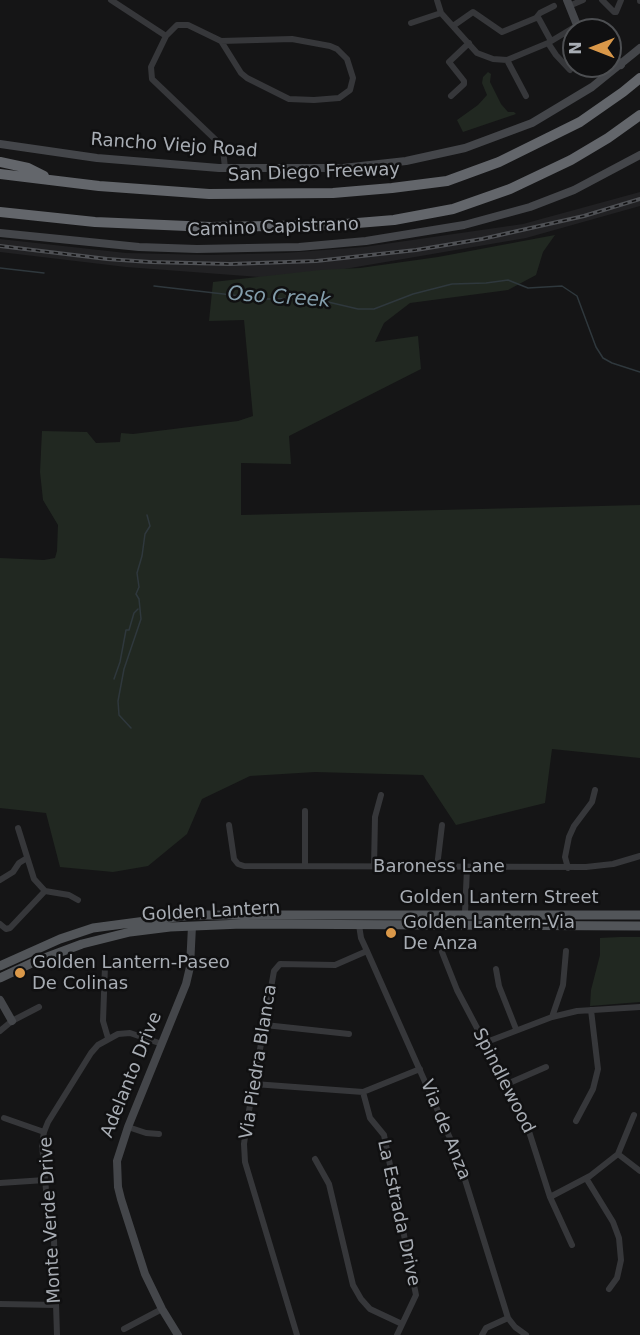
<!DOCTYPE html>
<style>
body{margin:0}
#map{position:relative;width:640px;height:1335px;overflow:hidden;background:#151516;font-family:"DejaVu Sans",sans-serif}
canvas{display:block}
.north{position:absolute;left:562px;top:18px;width:60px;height:60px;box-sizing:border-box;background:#101011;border:2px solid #4d4f52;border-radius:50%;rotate:270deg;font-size:16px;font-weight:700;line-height:24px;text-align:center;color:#a8adb4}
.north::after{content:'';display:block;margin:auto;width:21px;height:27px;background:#da9849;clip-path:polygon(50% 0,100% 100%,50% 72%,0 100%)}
</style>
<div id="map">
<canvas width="640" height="1335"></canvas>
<div class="north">N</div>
</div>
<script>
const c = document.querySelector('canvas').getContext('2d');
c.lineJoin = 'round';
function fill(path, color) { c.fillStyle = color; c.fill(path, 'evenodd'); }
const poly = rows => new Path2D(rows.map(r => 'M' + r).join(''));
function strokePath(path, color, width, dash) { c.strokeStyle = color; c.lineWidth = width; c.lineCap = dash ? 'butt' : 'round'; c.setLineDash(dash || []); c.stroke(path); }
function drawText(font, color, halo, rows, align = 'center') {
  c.font = font + ' "DejaVu Sans",sans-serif'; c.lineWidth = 5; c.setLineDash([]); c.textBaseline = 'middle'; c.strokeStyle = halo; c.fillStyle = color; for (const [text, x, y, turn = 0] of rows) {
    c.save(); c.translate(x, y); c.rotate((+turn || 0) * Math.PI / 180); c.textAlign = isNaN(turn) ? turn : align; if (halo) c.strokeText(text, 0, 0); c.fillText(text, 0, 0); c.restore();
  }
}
const built = poly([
 [640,192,640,206,526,238,286,279,126,267,0,252,0,239,126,253,209,255,285,253,364,247,523,224]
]);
const green = poly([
 [488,72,491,74,490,82,501,104,508,112,514,112,516,114,463,132,457,120,478,105,487,95,482,83,483,77],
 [555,235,543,252,536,275,508,290,410,303,384,323,375,342,418,336,421,369,289,436,291,464,241,463,241,515,640,505,640,758,552,749,545,803,456,825,423,775,315,772,250,776,202,799,187,834,148,866,113,872,60,867,46,813,0,808,0,558,44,560,55,558,57,551,58,525,43,500,40,472,42,431,87,432,96,443,120,442,121,433,133,434,238,421,253,416,244,320,209,321,213,282,320,270,360,268,438,257],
 [620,937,640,937,640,1002,590,1006,591,990,600,955,600,938]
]);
const stream = poly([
 [0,268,44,273],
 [154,286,267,299,311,298,358,309,374,309,413,294,452,284,486,283,508,280,528,288,562,286,577,296,596,347,603,358,612,363,640,372],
 [114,679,120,662,126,630,129,630,134,613,138,609],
 [131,728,119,715,118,701,124,669,141,619,139,599,136,594,139,587,137,573,142,556,145,534,150,526,147,515]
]);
const street = poly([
 [111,0,166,36],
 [437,0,441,13,477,53,493,59,507,60,548,43,578,25],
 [602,0,614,12,616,12,621,0],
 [640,0,640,1],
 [569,6,583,0],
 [536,18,540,13,554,6],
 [411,23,441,13],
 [453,26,473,12,502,32,536,18,539,19,551,41],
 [221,41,241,73,247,78,289,99,314,100,339,98,350,90,353,78,347,59,337,49,330,46,292,39,221,41,188,25,177,25,166,36,151,67,152,79,219,143,223,149,225,168],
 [548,43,556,55,570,70],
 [507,60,526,96],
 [451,96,464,84,464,81,449,62,469,43],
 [229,825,234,859,238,864,244,866,586,867,613,864,640,856],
 [18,828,34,879,45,891,69,895,78,900],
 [305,866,305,811],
 [374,867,375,817,381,795],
 [437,867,442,825],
 [568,868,565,857,569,837,574,826,592,802,595,790],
 [0,880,13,872,19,863,27,858],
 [465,913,467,868],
 [0,924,6,929,10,928,45,891],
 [359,925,361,938,367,951,457,1154,508,1318,515,1327,526,1335],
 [442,952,457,990,525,1119,550,1197,572,1245],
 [105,966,103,1021,108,1038],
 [496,969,499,986,516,1029],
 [552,1017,563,985,566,951],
 [265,1025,349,1034],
 [0,1031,12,1021,39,1007],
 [484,1043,552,1017,577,1011,640,1007],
 [254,1084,363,1092,420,1069],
 [507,1084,546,1067],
 [363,1092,370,1118,384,1135,416,1295,397,1335],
 [4,1118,44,1132],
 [576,1121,593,1089,598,1069,591,1010],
 [128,1127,146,1133,159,1134],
 [618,1154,640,1171],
 [315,1159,329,1184,353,1285,361,1299,370,1309,402,1324],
 [586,1178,613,1222,619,1238,621,1260,617,1278,609,1289],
 [0,1183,45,1180],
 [550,1197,590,1176,618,1154,634,1115],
 [0,1304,56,1305],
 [124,1329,162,1309],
 [57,1335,54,1240,46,1190,42,1144,44,1132,48,1122,91,1053,98,1045,118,1034,130,1033,162,1044],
 [297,1335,245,1162,244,1144,247,1122,274,971,280,964,335,965,367,951],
 [482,1335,486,1328,508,1318]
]);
const secondary = poly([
 [567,0,579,30],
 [610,52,621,65],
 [0,144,97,158,219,168,343,168,406,161,465,148,532,123,592,87,640,48],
 [0,233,139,247,197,249,299,247,366,241,464,225,530,207,574,190,640,155],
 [0,1000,12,1021],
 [178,1335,162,1309,145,1274,121,1199,118,1187,117,1161,128,1127,186,984,190,967,192,926]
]);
const primary = poly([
 [0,966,60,939,93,928,191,915,640,915],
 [0,978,34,962,82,944,130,932,170,927,242,924,640,926]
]);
const highway = poly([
 [0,162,28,168,44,176],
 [0,174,99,186,209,194,333,193,392,188,447,181,499,162,580,122,623,92,640,78],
 [0,212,95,222,210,227,333,225,394,220,453,209,510,189,571,160,608,138,640,115]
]);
const rail = poly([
 [0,246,107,259,150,262,230,264,316,261,416,250,482,239,584,216,640,199]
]);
const markers = [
 [391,933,6,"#da9849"],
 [20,973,6,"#da9849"]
];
const streetNames = [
 ["Rancho Viejo Road",174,146,4],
 ["San Diego Freeway",314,173,-2],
 ["Camino Capistrano",273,228,-2],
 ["Baroness Lane",439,867],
 ["Golden Lantern Street",499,898],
 ["Golden Lantern",211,912,-3],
 ["Via Piedra Blanca",259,1062,-81],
 ["Adelanto Drive",132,1075,-68],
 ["Spindlewood",503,1081,63],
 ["Via de Anza",445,1130,68],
 ["La Estrada Drive",398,1213,78],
 ["Monte Verde Drive",51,1220,-93]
];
const poiNames = [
 ["Golden Lantern-Via",403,923],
 ["De Anza",403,944],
 ["Golden Lantern-Paseo",32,963],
 ["De Colinas",32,984]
];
const waterNames = [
 ["Oso Creek",279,298,4]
];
fill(built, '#212123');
fill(green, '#212821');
strokePath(stream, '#2f383d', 1.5);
strokePath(street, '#36373a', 6);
strokePath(secondary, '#44464a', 8);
strokePath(primary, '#525559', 9);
strokePath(highway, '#63666b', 10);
strokePath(rail, '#4f5155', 4);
strokePath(rail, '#101011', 1.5, [4.5]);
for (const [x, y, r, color] of markers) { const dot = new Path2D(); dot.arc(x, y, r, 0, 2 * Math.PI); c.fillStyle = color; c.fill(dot); strokePath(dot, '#101011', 2); }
drawText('18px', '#a8adb4', '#101011', streetNames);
drawText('18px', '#a8adb4', '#101011', poiNames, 'left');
drawText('italic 20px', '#839dab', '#101011', waterNames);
</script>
